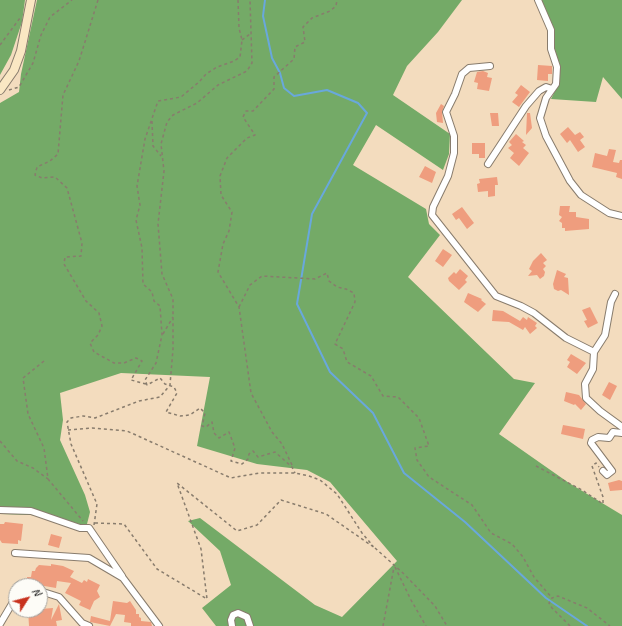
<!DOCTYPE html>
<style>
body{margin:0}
#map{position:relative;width:622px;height:626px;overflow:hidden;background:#f3dcbe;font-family:Caveat,sans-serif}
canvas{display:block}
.north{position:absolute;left:8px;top:578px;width:40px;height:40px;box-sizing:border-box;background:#fdfcf7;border:1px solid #a3a29f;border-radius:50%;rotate:54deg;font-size:11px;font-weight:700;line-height:16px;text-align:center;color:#1c1c1c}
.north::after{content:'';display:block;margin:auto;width:14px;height:18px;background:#c8321e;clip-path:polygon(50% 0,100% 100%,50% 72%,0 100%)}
</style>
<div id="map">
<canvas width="622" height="626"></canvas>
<div class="north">N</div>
</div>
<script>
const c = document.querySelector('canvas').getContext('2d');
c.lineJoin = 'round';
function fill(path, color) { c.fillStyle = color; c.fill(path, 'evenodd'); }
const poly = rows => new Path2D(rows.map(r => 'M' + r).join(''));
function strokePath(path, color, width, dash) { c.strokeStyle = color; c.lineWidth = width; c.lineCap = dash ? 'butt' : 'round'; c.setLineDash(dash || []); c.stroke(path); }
const forest = poly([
 [0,0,25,0,22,22,11,55,0,75],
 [37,0,462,0,438,32,407,66,393,95,450,134,449,154,443,170,376,125,353,165,426,209,429,224,440,235,408,277,514,379,535,383,499,434,569,483,622,515,622,626,216,626,202,608,231,585,220,551,188,521,200,518,315,605,342,617,397,561,330,482,307,470,257,464,197,446,210,377,121,373,60,393,63,420,60,440,85,495,90,512,87,524,77,525,31,515,0,514,0,103,19,92,21,74],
 [541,0,622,0,622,99,603,77,596,102,551,99,558,85,553,49,553,27]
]);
const stream = poly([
 [265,0,263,16,272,58,280,73,284,88,294,96,327,90,358,103,367,113,312,214,297,304,330,372,373,413,404,473,465,522,546,598,587,626]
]);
const building = poly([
 [538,65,552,66,552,74,548,74,548,81,537,80],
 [483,71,488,73,487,77,492,78,489,91,477,89,478,83,474,82,477,72],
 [521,85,530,92,519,107,512,102,518,95,515,93],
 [441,104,444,106,442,112,443,123,437,122,436,113],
 [490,113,498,113,499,126,492,126],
 [527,113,530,113,532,128,526,135],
 [568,127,575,135,580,132,584,137,580,140,585,147,578,152,570,140,567,143,560,134],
 [516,134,524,141,522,142,526,145,523,148,529,153,519,166,510,158,514,153,508,148,512,145,509,142],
 [472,143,485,143,485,158,479,158,479,154,472,154],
 [609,149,616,150,613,162,619,163,620,160,622,160,622,179,616,177,617,173,592,167,595,153,607,156],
 [425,166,436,172,432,183,419,177],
 [497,177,498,185,495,185,495,196,488,197,488,191,478,192,477,184,480,183,479,179],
 [560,206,570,206,569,212,576,212,576,217,589,219,589,229,565,231,565,228,562,228,562,223,559,221,562,217,559,215],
 [462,207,474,223,467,229,459,218,456,220,452,214],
 [443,249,452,255,443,267,435,261],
 [541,253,547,260,543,263,546,266,543,269,545,272,544,276,540,279,537,275,528,276,532,271,529,269,533,261],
 [460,269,468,276,465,280,467,282,459,290,449,281,448,278,454,272,456,274],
 [557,270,566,274,564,277,568,278,569,295,561,290,558,291,554,289,553,284],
 [468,293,482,299,481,300,486,304,478,312,464,302],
 [590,307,598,323,588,328,584,321,587,320,582,310],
 [493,310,503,311,520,321,523,317,527,320,528,317,537,323,535,326,537,328,530,334,525,327,523,330,509,322,492,321],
 [571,354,586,363,577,374,567,367,570,362,567,360],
 [609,382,617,386,610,400,602,395],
 [566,392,579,395,586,404,581,410,575,404,574,405,564,401],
 [563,425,585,429,583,439,561,434],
 [619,480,622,481,622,490,610,491,608,483],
 [5,522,23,524,21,541,18,540,18,544,2,543,0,540,0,524,4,524],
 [51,534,62,537,59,548,48,545],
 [51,564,63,566,74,571,70,577,82,583,84,580,87,582,88,579,100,585,97,591,100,597,94,601,90,610,79,605,81,601,65,593,71,583,57,581,56,588,27,583,27,577,31,577,32,571,35,571,36,568,39,565,51,566],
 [113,601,127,603,130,601,136,610,136,614,139,614,139,617,141,618,141,621,151,622,152,626,131,626,131,623,124,622,125,615,116,614,110,626,90,622,91,616,110,621],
 [59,604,62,620,56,621,57,626,29,626,28,610,53,608,51,620]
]);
const path = poly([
 [98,0,79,61,63,95,58,154,50,161,37,167,35,175,42,178,55,177,67,188,82,243,81,256,65,257,64,264,86,301,99,313,102,326,98,335,90,343,94,352,114,363,124,363,136,358,142,361,131,380,146,384],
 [238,0,239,28,242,40,240,57,234,61,217,67,206,74,199,82,181,97,158,101,145,139,137,186,140,205,136,220,142,248,143,284,152,292,154,301,160,306,162,335,156,363,145,380,147,385,160,378,165,384,174,387,177,393,166,412,180,416,190,415,200,408,205,413,202,426,206,427,212,422,214,433,219,438,229,432,235,448,231,461,242,464,248,459,249,454,253,451,258,457,275,452,292,467,295,473],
 [242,40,250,34],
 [0,45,20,18],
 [9,90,19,87,33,63,41,35,50,17,72,0],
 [152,121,153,146,161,156],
 [239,307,250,285,262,276,315,279,327,273,329,281,337,287,346,289,354,293,355,302,335,344,343,349,347,362,371,376,383,396,398,397,419,418,429,446,415,448,417,460,429,477,472,505,491,533,512,544,523,557,534,577,552,598],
 [163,334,173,317],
 [44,361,23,378,28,414,44,448,48,479,83,521],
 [68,430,92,428,127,431,231,478,259,473,295,473,309,476,320,480,337,494,362,533,373,546],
 [0,441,17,461,33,468,48,479],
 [292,465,282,444,272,432,251,393,239,307,218,272,223,244,229,231,232,212,221,195,220,176,227,158,247,138,255,135,243,117,246,111,253,111,274,89,274,77,294,59,295,47,305,42,303,27,312,18,330,11,336,6,337,0],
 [536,466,582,490,603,504,603,497,592,466,596,463,599,467],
 [95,523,124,524,157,569,207,599,201,549,177,483,237,531,257,525,281,500,326,514,375,548],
 [94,525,97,504,71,444,67,422,71,418,83,416,95,418,139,401,160,397,170,385,173,349,173,299,162,274,158,224,164,171,161,144,167,122,173,115,197,103,218,85,247,71,252,63,250,0],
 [375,548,404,574,435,606,447,626],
 [395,567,411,600,426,626],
 [383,626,394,567],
 [570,626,552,608,549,603,552,598,558,596,587,608,610,626]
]);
const street = poly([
 [538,0,551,30,551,49,557,67,556,84,546,98,540,118,546,136,570,181,581,195,609,213,622,216],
 [490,66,469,68,462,74,455,94,446,112,454,136,454,153,448,176,433,207,432,215,496,296,521,306,534,313,566,338,594,352],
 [488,164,526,106,539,91,546,87,552,89],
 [594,352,593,369,585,384,586,398,600,411,622,427],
 [594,352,605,335,611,302,615,294],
 [603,471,607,475,612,471,591,443,592,440,598,437,609,438,613,432,622,433],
 [0,510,31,511,80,528,89,528,122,576],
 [15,553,89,558,123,578,159,626],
 [40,591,59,597,82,623,89,626],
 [0,624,16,597],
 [232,626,231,620,233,615,238,613,247,617,250,626]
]);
const secondary = poly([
 [0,90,14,70,21,51,31,0]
]);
fill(forest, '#74aa67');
strokePath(stream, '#69a8dc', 2);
fill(building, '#ef9d7e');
strokePath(street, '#887c6d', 8);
strokePath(secondary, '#887c6d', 10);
strokePath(path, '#887c6d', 1.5, [3, 3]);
strokePath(street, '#fff', 6);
strokePath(secondary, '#fae7c3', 8);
</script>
